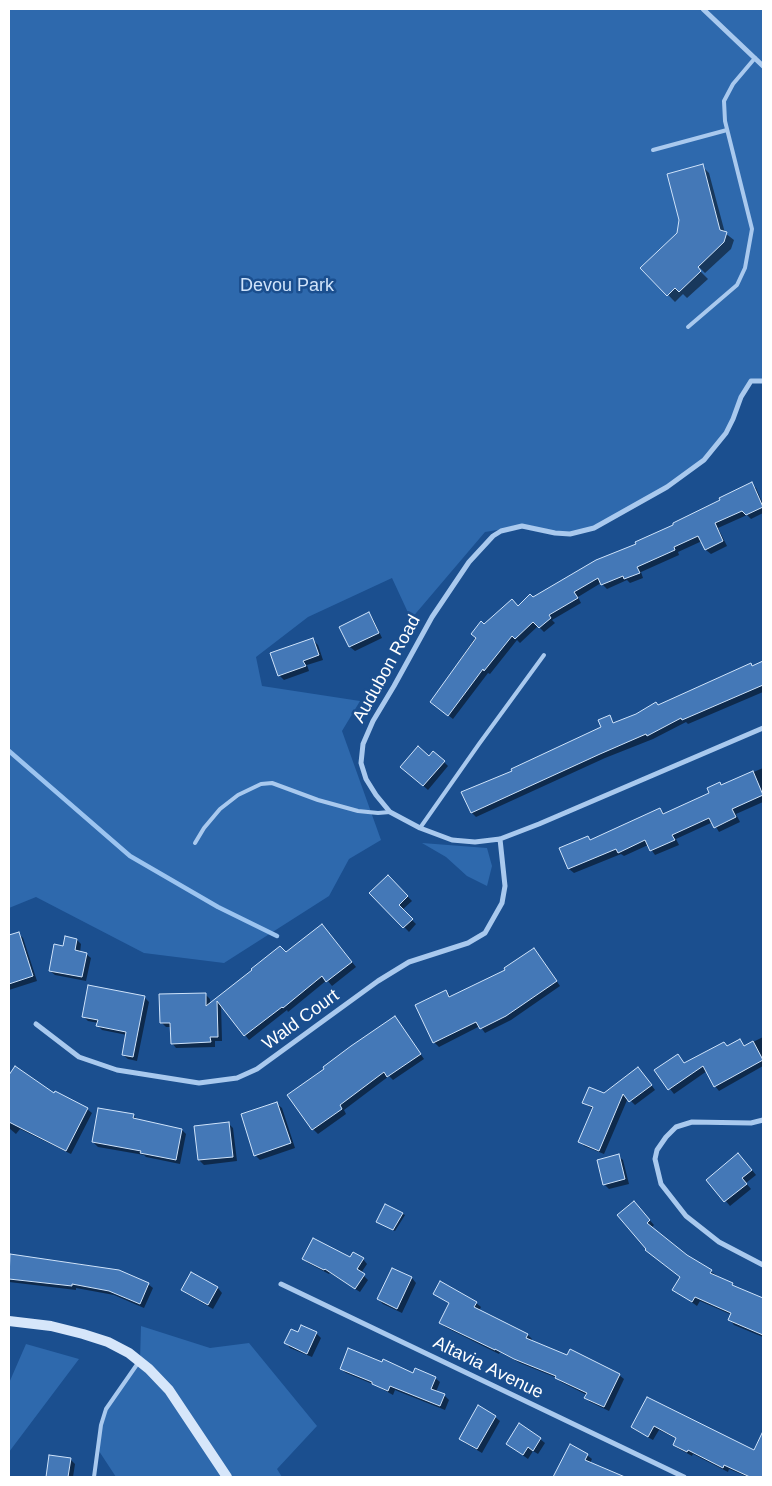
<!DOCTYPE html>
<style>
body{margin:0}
#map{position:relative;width:772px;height:1486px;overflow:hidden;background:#1b4f8f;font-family:Arial,sans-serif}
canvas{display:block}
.frame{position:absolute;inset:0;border:10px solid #fff;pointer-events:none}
</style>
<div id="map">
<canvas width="772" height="1486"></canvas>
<div class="frame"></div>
</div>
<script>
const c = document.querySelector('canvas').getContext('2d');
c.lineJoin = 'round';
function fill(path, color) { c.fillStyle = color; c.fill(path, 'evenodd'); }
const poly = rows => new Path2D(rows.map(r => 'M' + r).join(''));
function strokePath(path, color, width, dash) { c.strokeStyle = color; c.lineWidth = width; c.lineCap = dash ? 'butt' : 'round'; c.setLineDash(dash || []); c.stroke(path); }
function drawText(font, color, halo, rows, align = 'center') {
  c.font = font + ' Arial,sans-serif'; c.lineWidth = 5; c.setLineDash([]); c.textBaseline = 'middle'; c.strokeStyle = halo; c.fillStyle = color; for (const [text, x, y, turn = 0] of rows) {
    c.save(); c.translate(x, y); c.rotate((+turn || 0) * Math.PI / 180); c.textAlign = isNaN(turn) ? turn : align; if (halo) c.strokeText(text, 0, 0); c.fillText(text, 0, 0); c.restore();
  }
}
const green = poly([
 [9,9,763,9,763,381,751,381,733,419,704,460,667,487,594,528,570,534,522,526,485,532,411,619,392,578,308,617,256,657,262,686,360,701,342,731,381,840,349,859,329,896,224,963,144,953,36,897,9,908],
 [422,843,487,848,492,866,487,886,467,876,446,857],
 [141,1326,210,1348,249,1343,317,1426,277,1469,282,1477,116,1477,97,1448,106,1409,140,1361],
 [26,1344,79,1359,9,1452,9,1383]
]);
const shadow = poly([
 [702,166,709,173,725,233,734,240,731,249,705,273,694,262,692,263,708,279,687,298,683,294,675,302,642,268,678,233],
 [751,484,756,488,763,504,763,513,751,519,747,515,718,528,727,546,711,554,706,550,702,541,678,552,679,555,641,572,643,578,630,583,627,580,607,589,601,583,578,597,581,603,552,620,555,623,544,632,538,626,520,643,517,640,490,674,488,673,453,719,431,702,484,625],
 [369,614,373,619,382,638,355,651,350,647,341,627],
 [313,640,318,645,323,660,307,665,309,671,284,680,279,675],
 [763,662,763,692,688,724,686,722,653,739,605,758,476,817,472,813,463,793,513,771,603,728,610,717,615,724],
 [429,757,444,762,448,766,428,790,407,771],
 [763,768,763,802,736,814,740,822,719,832,713,822,676,839,679,845,655,855,648,845,624,856,621,854,574,873,569,869,561,849,588,837,591,841,660,809,665,814,711,793,721,786],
 [388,876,412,901,402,910,416,924,409,932,371,893],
 [326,930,356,967,332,986,327,980,288,1012,287,1010,249,1040,221,1004,222,1041,215,1041,215,1047,176,1048,172,1043,171,1027,166,1027,162,1023,205,994,210,999,210,1004,286,953],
 [19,934,23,938,37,981,9,990,9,937],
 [77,940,81,944,80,953,86,954,91,958,86,981,55,975,50,971,64,948],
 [538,954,560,986,511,1020,485,1033,480,1026,439,1047,434,1042,446,991,451,997],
 [144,997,149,1002,137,1061,128,1059,123,1055,127,1035,102,1030,98,1026,98,1023,88,1021,83,1016],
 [395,1018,424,1059,393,1080,389,1076,344,1110,346,1114,318,1134,313,1129],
 [763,1037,763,1066,719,1091,715,1086,707,1071,674,1094,656,1071,678,1056,685,1064,740,1041,745,1046],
 [15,1068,54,1095,87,1109,92,1113,71,1154,20,1129,16,1134,9,1128,9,1077],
 [643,1074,655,1090,635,1105,628,1098,604,1154,584,1146,580,1141,593,1109,584,1103,605,1094],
 [277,1104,282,1108,295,1148,260,1160,255,1155],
 [133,1115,138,1120,182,1130,186,1134,180,1164,146,1157,144,1155,98,1147,93,1142],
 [228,1123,233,1128,237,1161,204,1165,199,1160,196,1127],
 [618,1156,623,1160,629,1184,609,1189,604,1184],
 [743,1159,756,1175,746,1183,751,1189,730,1206,708,1180],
 [386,1206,405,1215,395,1231,378,1222],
 [638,1207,654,1225,651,1228,687,1256,736,1288,760,1299,763,1302,763,1337,734,1325,730,1320,732,1315,700,1301,697,1306,674,1289,681,1278,647,1250],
 [9,1255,81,1264,119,1271,148,1284,153,1288,144,1308,114,1295,76,1288,76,1290,9,1282],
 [303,1259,363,1259,367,1264,361,1273,368,1280,360,1292,330,1273,329,1274,308,1263],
 [393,1269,412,1278,416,1283,402,1313,383,1304,378,1299],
 [191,1274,218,1288,222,1293,213,1309,187,1294,182,1290],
 [435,1294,476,1303,481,1307,479,1311,528,1335,532,1339,531,1341,567,1357,619,1375,624,1379,609,1411,590,1402,586,1398,587,1395,561,1382,557,1378,520,1363,500,1352,499,1354,445,1327,440,1323,450,1304],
 [316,1333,321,1338,312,1357,290,1348,286,1343,299,1334],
 [341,1369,413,1374,435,1378,440,1382,436,1392,445,1396,449,1400,445,1410,395,1390,393,1395,375,1385,346,1373],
 [648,1398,755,1452,759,1443,763,1445,763,1477,748,1477,729,1469,728,1472,693,1454,692,1456,679,1449,674,1445,677,1439,659,1430,653,1440,637,1431,632,1427],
 [495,1417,500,1421,482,1453,465,1443,460,1438],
 [540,1439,545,1443,538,1454,533,1451,528,1459,507,1444],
 [587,1455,592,1459,590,1463,620,1477,554,1476],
 [50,1457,70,1459,75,1464,73,1477,47,1477]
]);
const stream = poly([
 [9,751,130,856,218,907,277,936]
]);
const building = poly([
 [703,164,720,230,727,232,724,242,698,267,701,271,679,292,675,288,667,296,640,268,677,233,679,220,667,174,703,164],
 [752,482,763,507,746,515,742,511,715,523,723,541,705,550,698,536,674,547,675,550,637,567,640,573,624,579,623,576,601,585,598,578,574,592,578,598,549,615,551,618,539,628,533,622,515,639,512,636,484,671,483,669,448,716,430,702,476,638,471,634,481,621,484,624,512,599,518,606,530,594,533,597,596,560,636,544,635,542,673,525,673,523,720,500,719,498,752,482],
 [369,612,379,633,349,647,339,627,369,612],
 [313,638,319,655,303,661,306,666,278,676,270,653,313,638],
 [763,661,763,685,682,720,681,718,647,736,646,734,600,754,471,813,461,792,512,771,511,769,601,727,598,720,610,715,613,723,636,714,656,702,658,705,751,663,752,666,763,661],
 [418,746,429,756,433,751,445,761,423,786,400,767,418,746],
 [753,771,763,795,732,809,736,817,714,828,709,818,672,835,675,840,650,851,645,840,618,853,616,849,568,869,559,848,588,836,590,840,660,808,663,814,709,793,707,788,720,782,721,785,753,771],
 [388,875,408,896,399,905,413,919,403,928,369,893,388,875],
 [322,924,352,962,326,982,322,976,283,1008,282,1007,244,1036,217,1001,218,1037,210,1037,211,1042,171,1044,170,1023,160,1023,159,994,206,993,206,1006,252,970,251,969,280,946,286,952,322,924],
 [19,932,33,976,9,984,9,935,19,932],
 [65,936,77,939,75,950,87,953,82,977,49,971,54,944,63,946,65,936],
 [534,948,557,981,506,1016,480,1029,476,1022,433,1043,415,1005,446,990,449,997,505,970,504,968,534,948],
 [88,985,145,996,133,1057,122,1055,126,1032,96,1026,98,1020,82,1017,88,985],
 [395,1016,421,1054,387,1077,384,1072,340,1105,342,1109,312,1130,287,1095,324,1069,323,1067,351,1046,395,1016],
 [740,1039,744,1046,753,1041,763,1060,714,1087,703,1066,668,1090,654,1070,678,1054,684,1063,724,1042,727,1046,740,1039],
 [15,1066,54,1093,55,1091,88,1108,66,1151,9,1122,9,1075,15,1066],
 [638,1067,652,1085,629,1102,623,1094,599,1151,578,1142,593,1107,582,1103,589,1087,604,1093,638,1067],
 [277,1102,291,1143,254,1156,241,1114,277,1102],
 [98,1108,134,1114,133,1118,182,1129,176,1160,140,1153,141,1151,92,1142,98,1108],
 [229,1122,233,1157,198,1160,194,1126,229,1122],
 [738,1153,752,1170,742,1178,747,1184,724,1202,706,1180,738,1153],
 [619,1154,625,1179,603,1185,597,1160,619,1154],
 [634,1201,650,1220,647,1223,687,1255,712,1270,710,1273,733,1283,732,1285,763,1298,763,1335,728,1320,731,1313,695,1297,692,1302,672,1290,680,1277,645,1250,646,1249,617,1215,634,1201],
 [385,1204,403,1213,393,1230,376,1222,385,1204],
 [313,1238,350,1257,353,1252,364,1258,357,1269,365,1274,355,1289,325,1269,324,1270,302,1259,313,1238],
 [10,1254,119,1270,149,1283,140,1304,109,1291,72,1284,72,1286,9,1279,10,1254],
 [392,1268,412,1277,397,1309,377,1299,392,1268],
 [191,1272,218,1287,208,1305,181,1290,191,1272],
 [440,1281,477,1302,474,1307,528,1334,526,1338,567,1355,570,1349,620,1374,604,1407,584,1398,587,1393,555,1378,556,1376,514,1359,495,1349,495,1350,439,1323,449,1303,433,1294,440,1281],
 [301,1325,317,1332,307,1354,284,1343,291,1329,298,1332,301,1325],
 [348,1348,382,1362,383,1359,413,1373,415,1368,436,1377,431,1389,445,1394,440,1406,390,1386,388,1391,372,1384,372,1382,340,1369,348,1348],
 [647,1397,754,1450,763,1431,763,1477,750,1477,724,1465,723,1468,688,1450,687,1452,673,1445,676,1438,654,1426,648,1437,631,1427,647,1397],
 [478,1405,496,1416,477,1449,459,1439,478,1405],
 [519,1423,541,1438,533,1451,528,1447,523,1455,506,1444,519,1423],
 [570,1444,588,1454,585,1460,625,1477,553,1477,570,1444],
 [49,1455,71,1458,68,1477,46,1477,49,1455]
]);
const lane = poly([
 [653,150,727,130],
 [688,327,737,285,745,268,752,229,725,121,724,101,733,84,755,58],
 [420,828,479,744,544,655],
 [195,843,204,828,220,809,238,795,261,784,272,783,318,800,358,811,378,813,390,812],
 [94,1477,101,1425,106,1409,138,1363]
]);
const street = poly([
 [703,9,763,66],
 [763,381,751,381,741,397,733,419,726,433,704,460,667,487,594,528,570,534,555,533,522,526,501,531,493,536,469,562,432,617,394,686,373,721,363,744,361,763,366,779,376,795,390,812,420,828,452,840,475,842,500,839,539,824,763,728],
 [36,1024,79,1057,117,1070,199,1083,237,1078,257,1069,378,981,409,962,468,943,485,933,502,903,505,886,500,839],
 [763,1120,751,1123,692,1122,676,1127,666,1137,657,1150,655,1159,661,1184,686,1216,719,1242,763,1265],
 [281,1284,684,1477]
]);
const secondary = poly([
 [9,1321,51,1326,83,1334,108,1342,129,1353,149,1369,169,1390,227,1477]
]);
const parkNames = [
 ["Devou Park",287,286]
];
const streetNames = [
 ["Audubon Road",387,669,-61],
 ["Wald Court",301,1020,-36],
 ["Altavia Avenue",488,1368,26]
];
fill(green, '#2e69ad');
fill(shadow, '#0007');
strokePath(stream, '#9cc4f0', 4.5);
fill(building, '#4478b7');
strokePath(building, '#cfe3fa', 1);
strokePath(lane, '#a9c9ee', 4);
strokePath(street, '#a9c9ee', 5);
strokePath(secondary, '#d6e6fa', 10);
drawText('18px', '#cfe3fa', '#1b4f8f', parkNames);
drawText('18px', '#fff', '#1b4f8f', streetNames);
</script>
